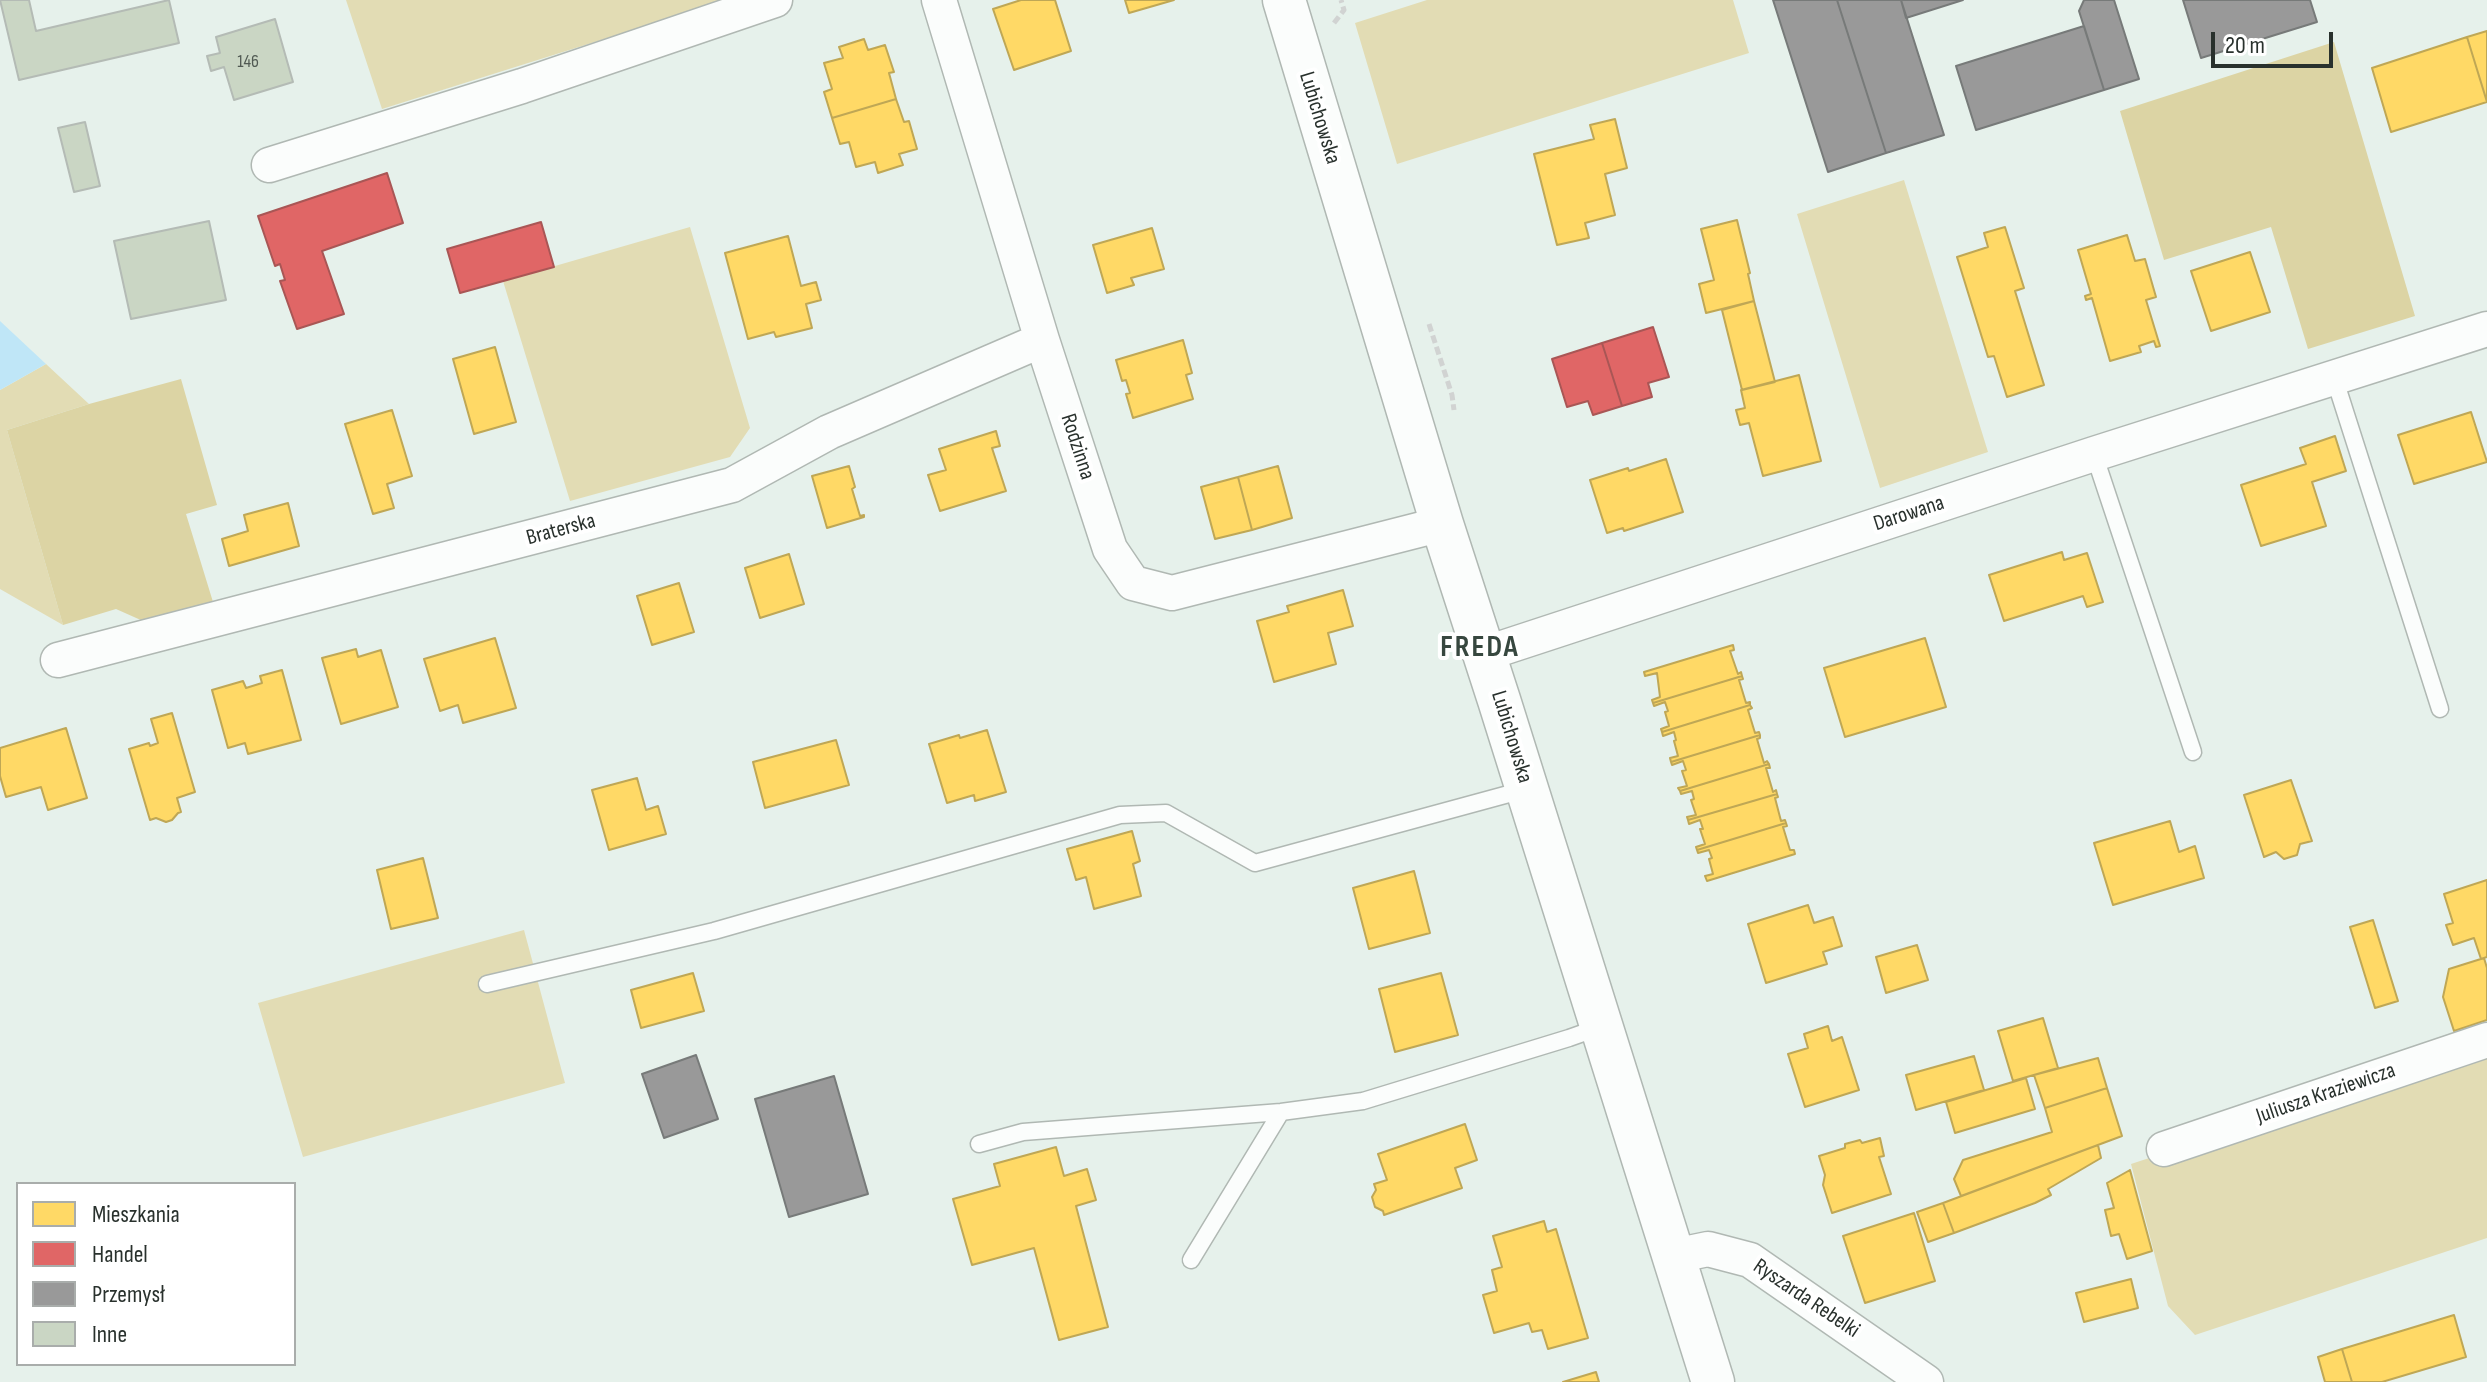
<!DOCTYPE html>
<meta charset="utf-8">
<style>
body{margin:0}
#map{position:relative;width:2487px;height:1382px;overflow:hidden;background:#e6f1eb;font-family:"Sofia Sans Condensed",sans-serif}
canvas{display:block}
.legend{position:absolute;left:16px;top:1182px;width:280px;height:184px;box-sizing:border-box;background:#fff;border:2px solid #a9adab;margin:0;padding:10px 14px;list-style:none;font-size:24px;color:#29312d}
.legend li{display:flex;align-items:center;gap:16px;height:40px}
.legend b{width:40px;border:2px solid #a9adab}
.scale{position:absolute;left:2211px;top:32px;width:122px;height:36px;box-sizing:border-box;border:4px solid #29312d;border-top:0;padding-left:10px;font-size:24px;line-height:28px;white-space:nowrap;color:#29312d;-webkit-text-stroke:6px #fff;paint-order:stroke}
</style>
<div id="map">
<canvas width="2487" height="1382"></canvas>
<ul class="legend">
<li><b style="height:22px;background:#ffd966"></b>Mieszkania</li>
<li><b style="height:22px;background:#e06666"></b>Handel</li>
<li><b style="height:22px;background:#999"></b>Przemysł</li>
<li><b style="height:22px;background:#cad6c4"></b>Inne</li>
</ul>
<div class="scale">20 m</div>
</div>
<script>
const c = document.querySelector('canvas').getContext('2d');
c.lineJoin = 'round';
function fill(path, color) { c.fillStyle = color; c.fill(path, 'evenodd'); }
const poly = rows => new Path2D(rows.map(r => 'M' + r).join(''));
function strokePath(path, color, width, dash) { c.strokeStyle = color; c.lineWidth = width; c.lineCap = dash ? 'butt' : 'round'; c.setLineDash(dash || []); c.stroke(path); }
function drawText(font, color, halo, rows, align = 'center') {
  c.font = font + ' "Sofia Sans Condensed",sans-serif'; c.lineWidth = 8; c.setLineDash([]); c.textBaseline = 'middle'; c.strokeStyle = halo; c.fillStyle = color; for (const [text, x, y, turn = 0] of rows) {
    c.save(); c.translate(x, y); c.rotate((+turn || 0) * Math.PI / 180); c.textAlign = isNaN(turn) ? turn : align; if (halo) c.strokeText(text, 0, 0); c.fillText(text, 0, 0); c.restore();
  }
}
const green = poly([
 [346,0,728,0,382,109],
 [1427,0,1733,0,1749,53,1397,164,1355,23],
 [1904,180,1988,452,1880,488,1797,214],
 [690,227,750,428,730,457,570,501,503,281],
 [46,364,89,404,7,430,63,625,0,589,0,390],
 [524,930,565,1083,303,1157,258,1003],
 [2487,1047,2487,1238,2195,1335,2168,1306,2131,1164]
]);
const forest = poly([
 [2334,42,2415,316,2308,349,2271,227,2164,260,2120,111],
 [181,379,217,505,186,514,213,602,143,621,116,609,63,625,7,430,89,404]
]);
const water = poly([
 [0,321,46,364,0,390]
]);
const homes = poly([
 [1021,0,1055,0,1071,51,1014,70,993,9,1021,0],
 [1125,0,1174,0,1129,13,1125,0],
 [2487,31,2487,102,2467,37,2487,31],
 [2467,37,2487,102,2391,132,2372,68,2467,37],
 [864,39,868,50,885,45,894,72,889,73,896,99,832,118,824,92,832,89,824,63,843,58,839,47,864,39],
 [896,99,904,122,909,121,917,149,899,154,903,165,878,173,875,162,856,167,849,142,840,144,832,118,896,99],
 [1615,119,1627,168,1605,174,1615,215,1585,223,1589,238,1557,245,1534,154,1594,139,1590,125,1615,119],
 [1737,220,1750,273,1748,274,1754,301,1706,313,1699,284,1714,280,1701,229,1737,220],
 [2005,227,2024,288,2015,291,2044,385,2007,397,1994,356,1988,357,1957,257,1988,247,1984,233,2005,227],
 [1152,228,1164,269,1131,278,1134,285,1107,293,1093,245,1152,228],
 [2127,235,2135,261,2145,259,2156,297,2146,300,2160,346,2156,347,2154,341,2139,346,2141,352,2110,361,2092,298,2086,300,2085,296,2091,294,2078,250,2127,235],
 [788,236,801,286,816,282,821,300,806,304,812,328,776,337,774,332,748,339,725,253,788,236],
 [2250,252,2270,312,2211,331,2191,271,2250,252],
 [1754,301,1775,382,1742,390,1722,310,1754,301],
 [1183,340,1192,373,1186,375,1193,399,1133,418,1126,394,1130,393,1126,380,1122,381,1116,360,1183,340],
 [495,347,516,422,474,434,453,359,495,347],
 [1799,375,1821,461,1763,476,1749,423,1740,425,1736,410,1745,408,1741,390,1799,375],
 [392,410,412,476,387,484,394,508,373,514,345,424,392,410],
 [2471,412,2487,462,2414,484,2398,435,2471,412],
 [996,431,1000,446,992,448,1006,491,940,511,928,475,946,470,939,449,996,431],
 [2335,436,2346,471,2312,482,2326,526,2261,546,2241,485,2306,464,2300,448,2335,436],
 [1666,459,1683,512,1624,531,1623,528,1607,533,1590,480,1628,468,1629,471,1666,459],
 [849,466,855,487,852,489,860,516,864,515,864,517,827,528,812,476,849,466],
 [1278,466,1292,518,1252,530,1238,477,1278,466],
 [1238,477,1252,530,1215,539,1201,487,1238,477],
 [288,503,299,546,229,566,222,539,248,531,244,515,288,503],
 [2062,552,2064,560,2087,553,2103,602,2087,607,2083,596,2004,621,1989,575,2062,552],
 [789,554,804,604,760,618,745,568,789,554],
 [679,583,694,632,652,645,637,596,679,583],
 [1343,590,1353,626,1328,633,1336,664,1274,682,1257,621,1289,612,1287,606,1343,590],
 [495,638,516,708,463,723,458,705,440,711,424,659,495,638],
 [1925,638,1946,707,1845,737,1824,668,1925,638],
 [1733,645,1734,650,1730,651,1738,674,1741,672,1742,676,1653,703,1652,700,1660,697,1657,673,1645,676,1644,672,1733,645],
 [356,649,358,657,381,650,398,707,341,724,322,658,356,649],
 [282,670,301,740,248,754,245,743,228,748,212,690,243,681,246,688,262,683,260,676,282,670],
 [1742,676,1743,679,1739,680,1746,703,1750,702,1750,705,1662,732,1661,729,1669,726,1665,712,1668,711,1665,702,1654,706,1653,703,1742,676],
 [1750,705,1752,708,1748,710,1755,733,1759,732,1760,735,1671,762,1670,758,1678,756,1674,741,1676,740,1674,732,1663,736,1662,732,1750,705],
 [172,713,195,792,177,798,181,812,178,813,172,820,166,822,156,818,150,820,129,749,149,743,150,746,158,743,151,719,172,713],
 [66,728,87,798,48,810,41,787,6,797,0,776,0,748,66,728],
 [987,730,1006,792,975,801,974,795,947,803,929,744,959,735,960,738,987,730],
 [1760,735,1760,738,1757,739,1764,763,1767,761,1769,764,1680,791,1678,788,1687,786,1682,771,1686,770,1683,761,1672,765,1671,762,1760,735],
 [836,740,849,785,765,808,753,762,836,740],
 [1769,764,1770,768,1766,768,1773,792,1776,790,1777,794,1688,820,1687,817,1696,815,1691,800,1694,799,1692,791,1681,794,1680,791,1769,764],
 [637,778,646,810,658,806,666,834,609,850,592,790,637,778],
 [2291,780,2312,841,2300,844,2297,855,2284,859,2276,852,2264,857,2244,795,2291,780],
 [1777,794,1778,797,1775,798,1781,821,1785,820,1786,823,1697,850,1696,847,1705,844,1700,829,1703,829,1700,820,1689,824,1688,820,1777,794],
 [2170,821,2179,852,2195,846,2204,878,2113,905,2094,843,2170,821],
 [1786,823,1787,826,1783,827,1790,850,1794,850,1795,854,1707,881,1705,876,1713,874,1709,859,1712,858,1709,850,1698,853,1697,850,1786,823],
 [1132,831,1140,861,1133,864,1141,896,1094,909,1086,877,1076,880,1067,849,1132,831],
 [423,858,438,918,391,929,377,870,423,858],
 [1414,871,1430,933,1369,949,1353,888,1414,871],
 [2487,880,2487,957,2481,959,2474,938,2453,945,2446,925,2453,923,2444,894,2487,880],
 [1808,905,1814,923,1833,917,1842,946,1823,952,1827,964,1766,983,1748,924,1808,905],
 [2373,920,2398,1001,2375,1008,2350,927,2373,920],
 [1917,945,1928,980,1886,993,1876,957,1917,945],
 [2484,958,2487,968,2487,1020,2454,1031,2443,997,2449,969,2484,958],
 [693,973,704,1011,641,1028,631,990,693,973],
 [1441,973,1458,1035,1395,1052,1379,989,1441,973],
 [2043,1018,2058,1068,2013,1081,1998,1031,2043,1018],
 [1828,1026,1832,1041,1842,1037,1859,1090,1805,1107,1788,1054,1808,1048,1804,1034,1828,1026],
 [1974,1056,1984,1090,1916,1110,1906,1075,1974,1056],
 [2098,1058,2107,1088,2045,1108,2034,1075,2098,1058],
 [2026,1078,2035,1109,1955,1133,1946,1102,2026,1078],
 [2107,1088,2122,1136,1961,1196,1954,1179,1963,1160,2052,1132,2045,1108,2107,1088],
 [1465,1124,1477,1160,1455,1168,1462,1188,1384,1215,1383,1211,1375,1207,1372,1197,1376,1190,1374,1184,1387,1180,1378,1154,1465,1124],
 [1880,1138,1884,1156,1879,1157,1891,1194,1832,1213,1823,1185,1825,1175,1819,1156,1845,1148,1845,1144,1860,1140,1862,1143,1880,1138],
 [2098,1145,2101,1158,2048,1189,2051,1195,2035,1203,1954,1233,1943,1203,2098,1145],
 [1056,1147,1064,1176,1087,1169,1096,1200,1076,1206,1108,1327,1059,1340,1034,1248,972,1265,953,1199,1000,1186,994,1164,1056,1147],
 [2130,1170,2152,1251,2127,1259,2119,1234,2111,1236,2105,1210,2114,1208,2107,1183,2130,1170],
 [1943,1203,1954,1233,1928,1242,1917,1212,1943,1203],
 [1914,1213,1935,1281,1865,1303,1843,1236,1914,1213],
 [1544,1221,1547,1232,1556,1229,1588,1338,1548,1349,1542,1330,1532,1332,1529,1323,1494,1333,1483,1295,1497,1291,1492,1270,1502,1267,1493,1236,1544,1221],
 [2131,1279,2138,1308,2084,1322,2076,1293,2131,1279],
 [2454,1315,2466,1357,2382,1382,2352,1382,2342,1349,2454,1315],
 [2342,1349,2352,1382,2325,1382,2318,1357,2342,1349],
 [1596,1372,1599,1382,1563,1382,1596,1372]
]);
const shops = poly([
 [387,173,403,223,322,251,344,314,297,329,280,281,285,280,280,264,275,266,258,216,387,173],
 [541,222,554,267,460,293,447,249,541,222],
 [1653,327,1669,377,1648,383,1652,397,1622,406,1602,343,1653,327],
 [1602,343,1622,406,1593,415,1588,401,1567,407,1552,359,1602,343]
]);
const industry = poly([
 [1773,0,1837,0,1886,153,1828,172,1773,0],
 [1837,0,1901,0,1944,135,1886,153,1837,0],
 [1901,0,1963,0,1906,18,1901,0],
 [2084,0,2114,0,2139,79,2104,90,2079,11,2084,0],
 [2183,0,2310,0,2317,22,2201,58,2183,0],
 [2084,26,2104,90,1976,130,1956,66,2084,26],
 [696,1055,718,1119,664,1138,642,1074,696,1055],
 [834,1076,868,1194,789,1217,755,1099,834,1076]
]);
const building = poly([
 [0,0,29,0,36,31,169,0,179,43,19,80,0,0],
 [275,19,293,82,234,100,224,67,211,71,207,56,220,53,216,37,275,19],
 [85,122,100,186,74,192,58,128,85,122],
 [209,221,226,300,131,319,114,241,209,221]
]);
const path = poly([
 [1334,23,1344,10,1341,0],
 [1429,324,1452,395,1454,410]
]);
const service = poly([
 [2334,377,2440,709],
 [2094,454,2193,752],
 [487,984,714,931,1120,815,1166,813,1255,863,1527,789],
 [979,1144,1023,1132,1281,1112,1363,1101,1569,1038,1600,1027],
 [1191,1260,1281,1112]
]);
const minor = poly([
 [939,0,1042,340,1110,549,1133,583,1172,593,1442,524],
 [269,165,522,86,775,0],
 [1484,654,2094,454,2487,329],
 [58,660,732,485,829,432,1042,340],
 [2164,1149,2487,1040],
 [1674,1256,1708,1249,1750,1260,1926,1382]
]);
const tertiary = poly([
 [1284,0,1442,524,1499,700,1713,1382]
]);
const numberNames = [
 ["146",248,62]
];
const streetNames = [
 ["Lubichowska",1319,118,73],
 ["Rodzinna",1077,447,72],
 ["Darowana",1909,514,-18],
 ["Braterska",561,530,-15],
 ["Lubichowska",1511,737,73],
 ["Juliusza Kraziewicza",2326,1094,-19],
 ["Ryszarda Rebelki",1806,1299,34]
];
const districtNames = [
 ["FREDA",1480,648]
];
fill(green, '#e2dcb4');
fill(forest, '#dcd4a4');
fill(water, '#bfe6f7');
fill(homes, '#ffd966');
strokePath(homes, '#bfa755', 2);
fill(shops, '#e06666');
strokePath(shops, '#a95655', 2);
fill(industry, '#999');
strokePath(industry, '#777a79', 2);
fill(building, '#cad6c4');
strokePath(building, '#b4bbb5', 2);
strokePath(service, '#b0b8b3', 19);
strokePath(minor, '#b0b8b3', 37);
strokePath(tertiary, '#b0b8b3', 45);
strokePath(path, '#d1d3d2', 5, [8, 4]);
strokePath(service, '#fbfdfc', 16);
strokePath(minor, '#fbfdfc', 34);
strokePath(tertiary, '#fbfdfc', 42);
drawText('18px', '#515a53', null, numberNames);
drawText('22px', '#29312d', '#fff', streetNames);
c.letterSpacing = '2px';
drawText('bold 30px', '#37473f', '#fff', districtNames);
c.letterSpacing = '0px';
</script>
